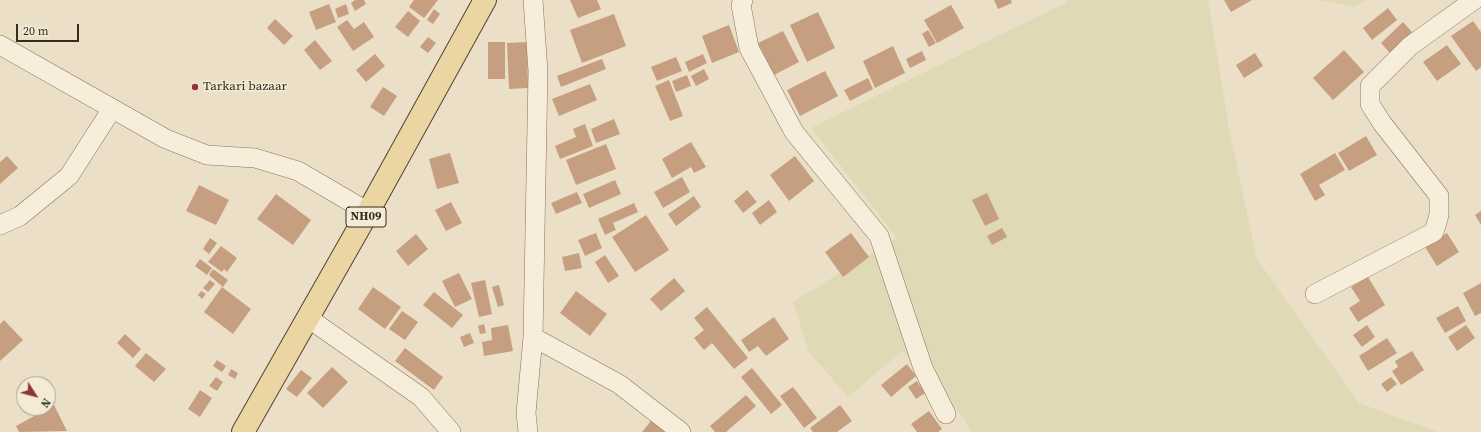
<!DOCTYPE html>
<style>
body{margin:0}
#map{position:relative;width:1481px;height:432px;overflow:hidden;background:#ebe0c7;font-family:"Source Serif 4",serif}
canvas{display:block}
.north{position:absolute;left:16px;top:376px;width:40px;height:40px;box-sizing:border-box;background:#f3ebd6;border:1px solid #a79e8d;border-radius:50%;rotate:126deg;font-size:11px;font-weight:700;line-height:16px;text-align:center;color:#362b20}
.north::after{content:'';display:block;margin:auto;width:14px;height:18px;background:#8f3333;clip-path:polygon(50% 0,100% 100%,50% 72%,0 100%)}
.scale{position:absolute;left:16px;top:24px;width:63px;height:18px;box-sizing:border-box;border:2px solid #362b20;border-top:0;padding-left:5px;font-size:12px;line-height:14px;white-space:nowrap;color:#362b20;-webkit-text-stroke:3px #f3ebd6;paint-order:stroke}
</style>
<div id="map">
<canvas width="1481" height="432"></canvas>
<div class="north">N</div>
<div class="scale">20 m</div>
</div>
<script>
const c = document.querySelector('canvas').getContext('2d');
c.lineJoin = 'round';
function fill(path, color) { c.fillStyle = color; c.fill(path, 'evenodd'); }
const poly = rows => new Path2D(rows.map(r => 'M' + r).join(''));
function strokePath(path, color, width, dash) { c.strokeStyle = color; c.lineWidth = width; c.lineCap = dash ? 'butt' : 'round'; c.setLineDash(dash || []); c.stroke(path); }
function drawText(font, color, halo, rows, align = 'center') {
  c.font = font + ' "Source Serif 4",serif'; c.lineWidth = 3; c.setLineDash([]); c.textBaseline = 'middle'; c.strokeStyle = halo; c.fillStyle = color; for (const [text, x, y, turn = 0] of rows) {
    c.save(); c.translate(x, y); c.rotate((+turn || 0) * Math.PI / 180); c.textAlign = isNaN(turn) ? turn : align; if (halo) c.strokeText(text, 0, 0); c.fillText(text, 0, 0); c.restore();
  }
}
const farmland = poly([
 [1066,0,1208,0,1230,134,1257,259,1359,403,1438,432,970,432,965,419,902,351,848,397,809,352,793,302,897,238,811,128,1067,2],
 [1319,0,1365,0,1355,7]
]);
const building = poly([
 [355,0,364,0,366,4,355,11,351,3],
 [414,0,438,0,424,18,409,7],
 [570,0,597,0,601,9,578,18],
 [994,0,1011,0,1012,3,998,9],
 [1224,0,1252,0,1231,12],
 [329,4,336,22,316,30,309,12],
 [346,4,349,14,338,18,335,9],
 [951,5,964,28,937,43,924,20],
 [1388,8,1397,20,1372,40,1363,28],
 [434,9,440,14,433,24,427,20],
 [408,11,420,21,408,37,395,27],
 [818,12,835,48,807,62,790,25],
 [614,14,626,46,582,63,570,30],
 [275,19,293,36,284,45,267,28],
 [347,20,354,29,364,22,374,37,353,51,337,27],
 [1473,21,1481,32,1481,67,1476,71,1451,36],
 [1403,22,1412,32,1390,53,1381,43],
 [729,25,739,52,712,63,702,36],
 [928,30,936,43,929,47,922,34],
 [783,31,799,62,774,75,758,43],
 [428,37,436,43,428,53,420,47],
 [315,40,332,61,320,70,304,50],
 [488,42,505,42,505,79,488,79],
 [527,42,528,88,509,89,507,43],
 [1447,45,1461,64,1437,81,1423,62],
 [893,46,905,73,875,88,863,61],
 [1344,50,1364,72,1333,100,1313,78],
 [922,51,926,60,910,68,906,59],
 [1255,53,1263,66,1244,78,1236,65],
 [375,54,385,66,366,82,356,70],
 [703,54,707,63,689,72,685,62],
 [676,57,682,71,657,81,651,67],
 [602,59,606,69,561,87,557,76],
 [704,69,709,79,696,86,691,76],
 [825,71,838,96,800,116,787,90],
 [687,75,691,86,676,92,672,81],
 [868,78,873,89,850,101,844,90],
 [669,80,683,116,670,121,655,86],
 [590,84,597,100,559,116,552,99],
 [383,87,397,96,384,116,370,107],
 [614,119,620,134,596,143,591,129],
 [585,124,593,146,560,159,555,146,576,137,573,129],
 [1366,136,1377,155,1349,171,1338,153],
 [691,142,706,167,694,173,691,167,672,178,662,159],
 [606,144,616,169,576,185,566,160],
 [450,153,459,183,437,189,429,159],
 [1335,153,1345,170,1319,185,1325,195,1315,201,1300,174],
 [7,156,18,168,0,184,0,162],
 [795,156,814,181,789,201,770,175],
 [682,177,690,192,663,208,654,192],
 [615,180,621,194,589,208,583,194],
 [199,185,229,200,216,225,186,211],
 [747,190,757,202,743,213,734,201],
 [577,192,582,203,556,214,551,203],
 [987,193,999,219,985,226,972,200],
 [276,194,311,220,293,245,257,219],
 [694,196,701,207,676,226,668,214],
 [769,200,777,212,760,225,752,213],
 [451,202,462,223,446,231,435,210],
 [634,203,638,212,613,223,616,230,605,235,598,219],
 [1481,211,1481,225,1475,215],
 [646,215,669,250,635,272,612,237],
 [1002,228,1007,237,992,245,987,236],
 [596,233,602,248,585,256,578,240],
 [851,233,869,257,843,277,825,252],
 [1447,233,1459,252,1437,266,1425,247],
 [416,234,428,249,408,266,396,251],
 [210,238,217,243,209,254,203,249],
 [221,246,237,258,227,272,224,269,222,272,208,262],
 [579,253,582,268,565,271,562,257],
 [605,255,619,276,608,283,595,262],
 [200,259,212,268,207,275,195,266],
 [213,269,228,280,223,287,209,275],
 [459,273,472,299,455,307,442,281],
 [1368,277,1385,305,1358,322,1349,308,1360,301,1351,287],
 [674,278,685,291,661,311,650,299],
 [210,280,215,284,208,292,203,288],
 [485,280,492,314,479,317,471,283],
 [1481,283,1481,313,1475,316,1463,293],
 [499,285,504,305,498,307,492,287],
 [222,287,251,309,233,334,204,312],
 [373,287,401,307,385,329,358,309],
 [201,291,206,294,202,299,198,295],
 [576,291,607,314,590,336,560,313],
 [434,292,463,315,452,328,423,305],
 [1458,306,1466,321,1445,333,1436,318],
 [707,307,748,358,734,369,712,343,704,350,694,338,704,330,694,318],
 [402,311,418,322,405,340,389,329],
 [774,317,789,339,766,356,758,346,749,352,741,340],
 [4,320,23,340,0,361,0,324],
 [484,324,486,333,480,334,478,326],
 [508,325,513,351,484,356,482,342,492,340,491,328],
 [1367,325,1375,337,1362,347,1353,335],
 [1466,325,1475,338,1457,351,1448,337],
 [470,333,474,343,464,347,460,337],
 [125,334,141,349,133,358,117,343],
 [1387,338,1397,353,1368,371,1359,356],
 [405,348,443,377,434,390,395,361],
 [1412,351,1424,370,1401,385,1392,371,1398,367,1395,361],
 [146,353,166,369,154,382,135,366],
 [217,360,226,366,222,372,213,366],
 [907,364,916,376,891,397,881,385],
 [332,367,348,382,323,408,307,393],
 [752,368,782,405,771,414,741,377],
 [231,369,238,373,235,379,228,375],
 [301,370,312,378,297,397,286,389],
 [216,377,223,382,217,391,209,386],
 [1391,377,1397,384,1387,392,1381,384],
 [917,381,925,393,916,399,908,387],
 [793,387,817,418,804,428,780,396],
 [200,390,212,398,200,417,188,409],
 [746,395,756,406,726,432,715,432,710,426],
 [54,405,67,431,19,432,16,426],
 [840,405,852,421,837,432,813,432,810,428],
 [929,411,942,429,938,432,917,432,911,424],
 [654,417,674,432,642,432]
]);
const street = poly([
 [743,0,741,5,749,48,794,132,879,236,923,368,946,414],
 [0,45,166,139,207,155,255,158,298,171,368,212],
 [0,225,20,216,69,176,112,109],
 [1315,294,1434,232,1439,215,1439,196,1382,123,1370,104,1370,86,1410,46,1474,0],
 [308,318,421,397,451,432],
 [533,337,619,384,681,432],
 [528,432,526,413,533,337,538,71,533,0]
]);
const primary = poly([
 [243,432,368,212,485,0]
]);
const markers = [
 [195,87,4,"#8f3333"]
];
const shields = [
 [366,217,40]
];
const shieldNames = [
 ["NH09",366,217]
];
const poiNames = [
 ["Tarkari bazaar",203,87]
];
fill(farmland, '#e0d9b5');
fill(building, '#c69e80');
strokePath(street, '#85735e', 20);
strokePath(primary, '#534232', 24);
strokePath(street, '#f6eeda', 19);
strokePath(primary, '#ead5a3', 22);
for (const [x, y, r, color] of markers) { const dot = new Path2D(); dot.arc(x, y, r, 0, 2 * Math.PI); c.fillStyle = color; c.fill(dot); strokePath(dot, '#f3ebd6', 1.5); }
for (const [x, y, w] of shields) { const box = new Path2D(); box.roundRect(x - w / 2, y - 10, w, 20, 3); c.fillStyle = '#f3ebd6'; c.fill(box); strokePath(box, '#362b20', 1); }
drawText('bold 12px', '#362b20', null, shieldNames);
drawText('13px', '#362b20', '#f3ebd6', poiNames, 'left');
</script>
